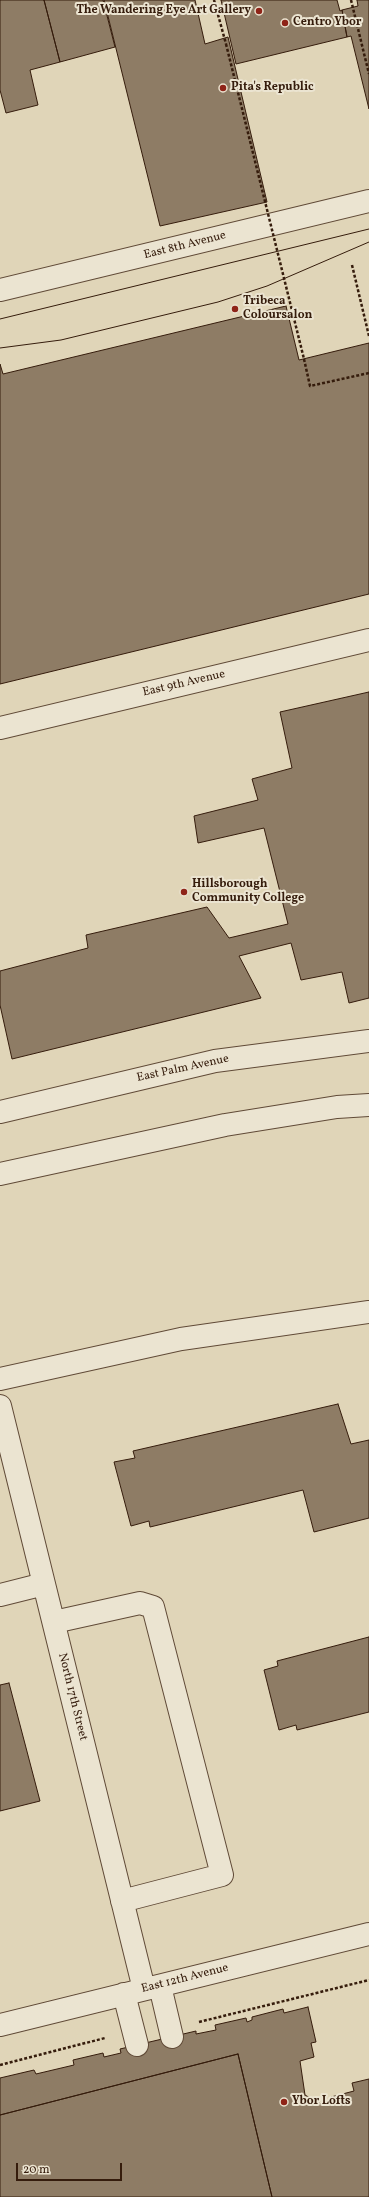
<!DOCTYPE html>
<style>
body{margin:0}
#map{position:relative;width:369px;height:2197px;overflow:hidden;background:#e0d5b8;font-family:Vollkorn,serif}
canvas{display:block}
.scale{position:absolute;left:16px;top:2163px;width:106px;height:18px;box-sizing:border-box;border:2px solid #351c0c;border-top:0;padding-left:5px;font-size:12px;line-height:14px;white-space:nowrap;color:#351c0c;-webkit-text-stroke:3px #ebe4d1;paint-order:stroke}
</style>
<div id="map">
<canvas width="369" height="2197"></canvas>
<div class="scale">20 m</div>
</div>
<script>
const c = document.querySelector('canvas').getContext('2d');
c.lineJoin = 'round';
function fill(path, color) { c.fillStyle = color; c.fill(path, 'evenodd'); }
const poly = rows => new Path2D(rows.map(r => 'M' + r).join(''));
function strokePath(path, color, width, dash) { c.strokeStyle = color; c.lineWidth = width; c.lineCap = dash ? 'butt' : 'round'; c.setLineDash(dash || []); c.stroke(path); }
function drawText(font, color, halo, rows, align = 'center') {
  c.font = font + ' Vollkorn,serif'; c.lineWidth = 4; c.setLineDash([]); c.textBaseline = 'middle'; c.strokeStyle = halo; c.fillStyle = color; for (const [text, x, y, turn = 0] of rows) {
    c.save(); c.translate(x, y); c.rotate((+turn || 0) * Math.PI / 180); c.textAlign = isNaN(turn) ? turn : align; if (halo) c.strokeText(text, 0, 0); c.fillText(text, 0, 0); c.restore();
  }
}
const building = poly([
 [0,0,44,0,60,62,30,70,38,105,6,113,0,90,0,0],
 [44,0,103,0,115,47,60,62,44,0],
 [104,0,195,0,205,44,228,37,267,202,160,226,104,0],
 [221,0,337,0,340,11,342,10,347,37,236,64,221,0],
 [357,0,369,0,369,109,351,36,347,37,342,10,358,6,357,0],
 [286,306,299,360,369,343,369,594,0,684,0,364,3,374,286,306],
 [369,692,369,998,349,1003,342,972,301,980,291,943,239,956,261,998,12,1059,0,1005,0,971,88,948,86,935,207,907,229,938,288,924,264,828,198,843,194,816,258,800,252,779,292,768,280,712,369,692],
 [338,1404,351,1444,369,1440,369,1518,314,1532,303,1490,150,1527,149,1521,131,1526,114,1462,135,1458,133,1451,338,1404],
 [369,1637,369,1712,297,1730,296,1725,279,1730,264,1670,278,1666,277,1661,369,1637],
 [9,1683,40,1801,0,1811,0,1685,9,1683],
 [308,2007,316,2042,311,2043,314,2057,300,2061,305,2095,321,2104,333,2101,331,2097,354,2091,352,2083,369,2079,369,2197,272,2197,238,2054,0,2115,0,2078,34,2070,36,2074,74,2065,73,2060,103,2053,104,2057,121,2053,120,2049,196,2031,196,2034,216,2030,215,2025,246,2018,247,2022,252,2020,252,2017,283,2009,284,2013,308,2007],
 [238,2054,272,2197,0,2197,0,2115,238,2054]
]);
const path = poly([
 [214,0,226,44],
 [351,0,369,74],
 [352,265,369,336],
 [304,359,310,386,369,373],
 [199,2022,369,1980],
 [0,2065,105,2038]
]);
const minor = poly([
 [0,290,369,201],
 [0,728,369,640],
 [0,1112,215,1061,369,1041],
 [0,1174,225,1125,337,1107,369,1105],
 [0,1379,181,1339,369,1312],
 [0,1406,144,1989],
 [0,1595,44,1584],
 [54,1622,140,1603,153,1607,222,1875,122,1901],
 [160,1986,172,2037],
 [124,1994,137,2045],
 [0,2025,369,1934]
]);
const tram = poly([
 [0,319,369,229],
 [0,348,61,340,218,302,267,286,369,242]
]);
const pathBridge = poly([
 [226,44,304,359]
]);
const markers = [
 [259,11,4,"#8f2418"],
 [285,23,4,"#8f2418"],
 [223,88,4,"#8f2418"],
 [235,309,4,"#8f2418"],
 [184,892,4,"#8f2418"],
 [284,2102,4,"#8f2418"]
];
const poiNames = [
 ["The Wandering Eye Art Gallery",251,11,"right"],
 ["Centro Ybor",293,23],
 ["Pita's Republic",231,88],
 ["Tribeca",243,302],
 ["Coloursalon",243,316],
 ["Hillsborough",192,885],
 ["Community College",192,899],
 ["Ybor Lofts",292,2102]
];
const streetNames = [
 ["East 8th Avenue",185,246,-14],
 ["East 9th Avenue",184,684,-13],
 ["East Palm Avenue",183,1069,-12],
 ["North 17th Street",72,1697,76],
 ["East 12th Avenue",185,1979,-14]
];
fill(building, '#8e7c65');
strokePath(building, '#351c0c', 1);
strokePath(minor, '#604a37', 24);
strokePath(path, '#351c0c', 2.5, [3, 2]);
strokePath(minor, '#ebe4d1', 22);
strokePath(tram, '#351c0c', 1);
strokePath(pathBridge, '#351c0c', 2.5, [3, 2]);
for (const [x, y, r, color] of markers) { const dot = new Path2D(); dot.arc(x, y, r, 0, 2 * Math.PI); c.fillStyle = color; c.fill(dot); strokePath(dot, '#ebe4d1', 1.5); }
drawText('bold 12px', '#351c0c', '#ebe4d1', poiNames, 'left');
drawText('12px', '#351c0c', '#ebe4d1', streetNames);
</script>
